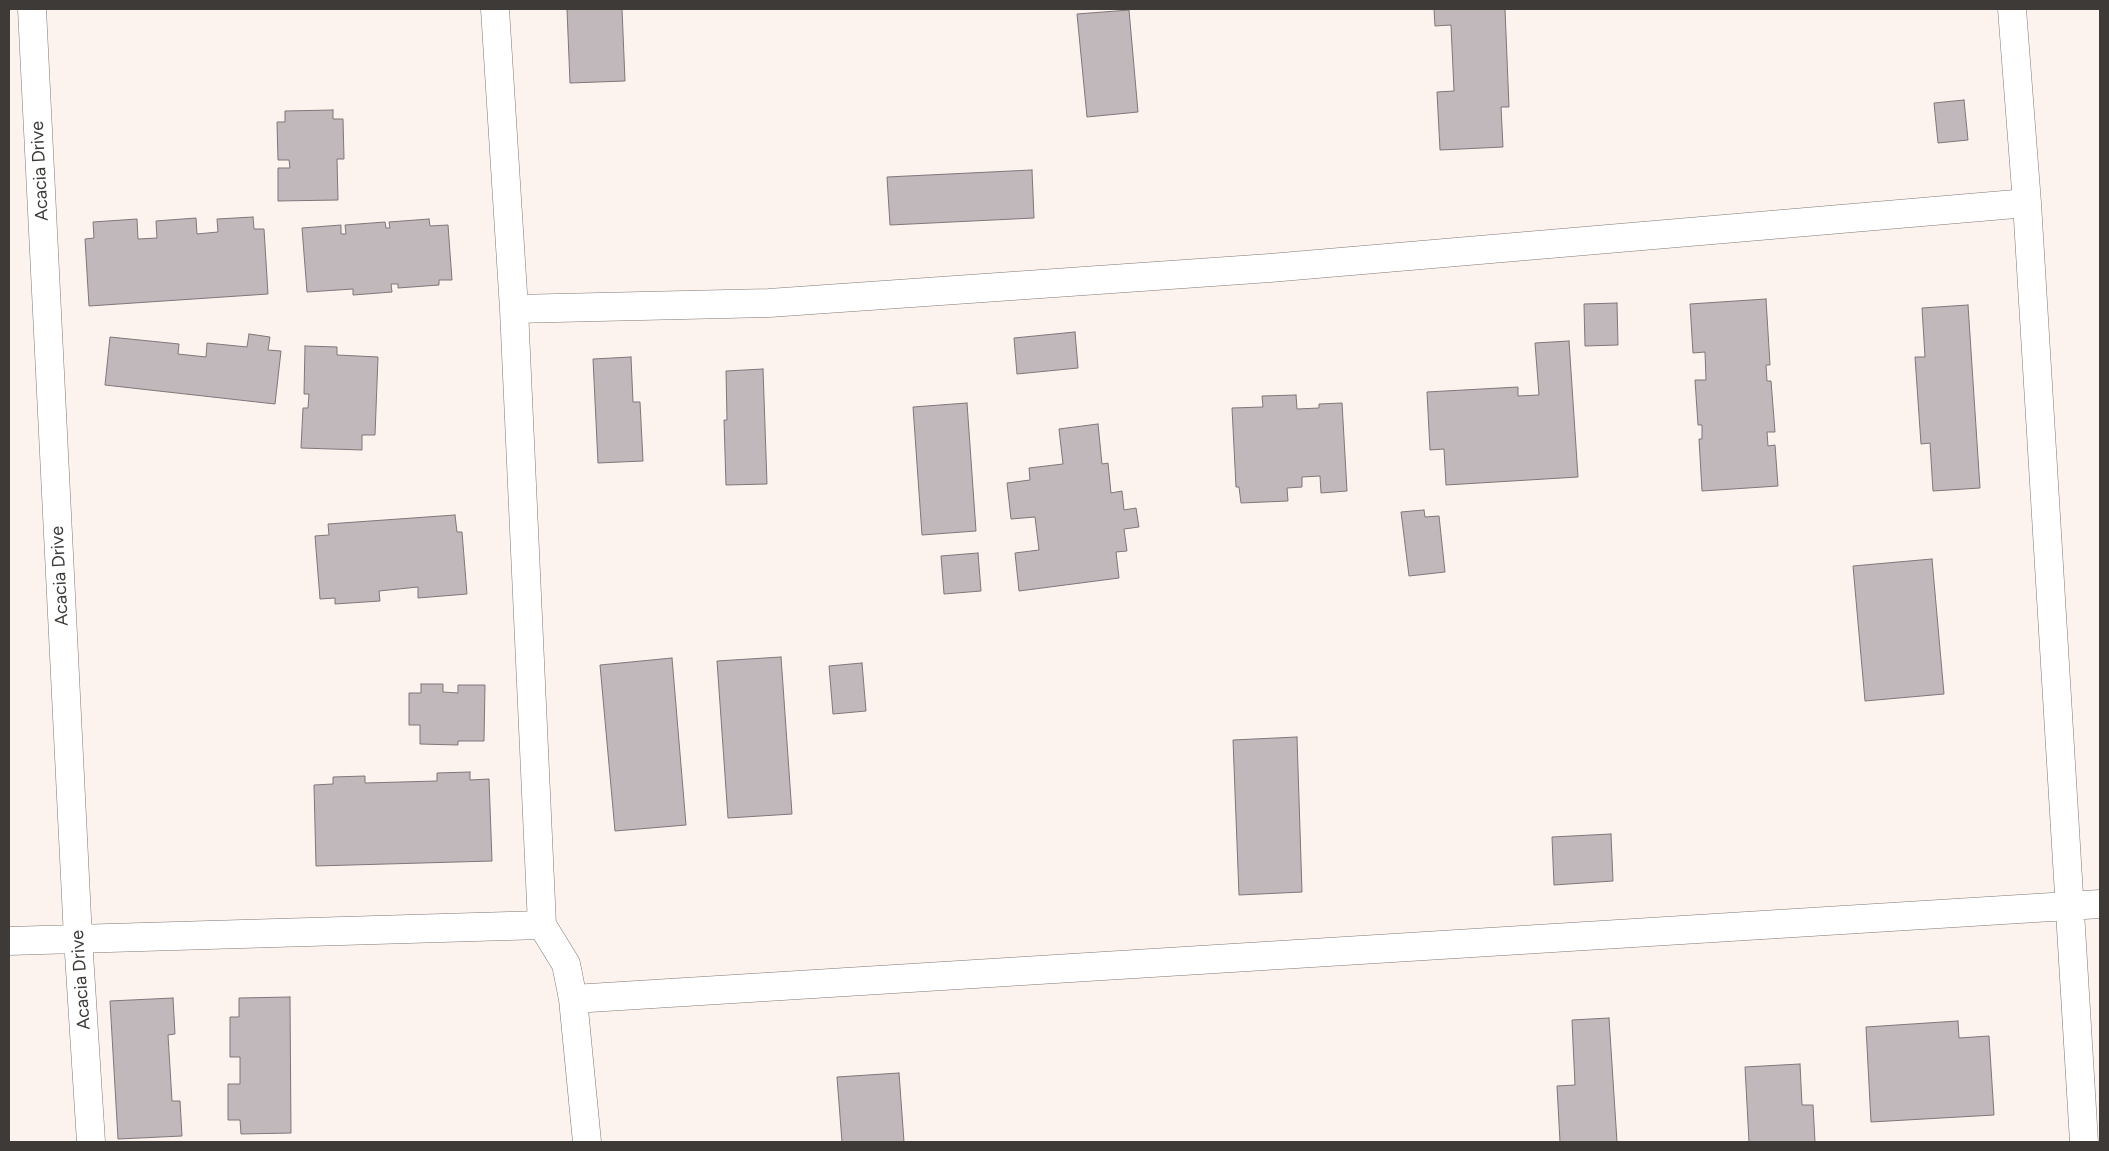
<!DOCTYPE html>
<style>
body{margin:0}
#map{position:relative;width:2109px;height:1151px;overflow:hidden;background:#fcf3ee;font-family:Figtree,sans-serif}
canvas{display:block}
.frame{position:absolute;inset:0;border:10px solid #3d3a38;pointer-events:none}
</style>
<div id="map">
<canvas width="2109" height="1151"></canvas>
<div class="frame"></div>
</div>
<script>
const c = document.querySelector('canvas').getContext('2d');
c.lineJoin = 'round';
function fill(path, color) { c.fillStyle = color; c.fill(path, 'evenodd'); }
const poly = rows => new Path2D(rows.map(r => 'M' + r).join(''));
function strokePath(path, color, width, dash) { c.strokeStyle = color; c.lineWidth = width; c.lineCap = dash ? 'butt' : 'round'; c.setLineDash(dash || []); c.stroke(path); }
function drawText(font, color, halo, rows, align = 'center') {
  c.font = font + ' Figtree,sans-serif'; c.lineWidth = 4; c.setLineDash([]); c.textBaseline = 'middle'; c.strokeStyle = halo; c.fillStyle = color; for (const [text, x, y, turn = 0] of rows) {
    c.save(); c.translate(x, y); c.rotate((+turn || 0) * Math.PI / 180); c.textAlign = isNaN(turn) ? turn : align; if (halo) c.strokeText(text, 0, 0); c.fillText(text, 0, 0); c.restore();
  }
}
const building = poly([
 [567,9,622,9,625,81,570,83,567,9],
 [1434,9,1505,9,1509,107,1501,107,1503,147,1440,150,1437,92,1454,91,1451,25,1435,26,1434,9],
 [1129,10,1138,112,1087,117,1077,14,1129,10],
 [1964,100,1968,140,1938,143,1934,103,1964,100],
 [333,110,333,119,343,119,344,159,337,159,338,200,278,201,278,168,290,168,289,160,278,160,277,122,285,122,285,111,333,110],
 [1032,170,1034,218,890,225,887,177,1032,170],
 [253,217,254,229,264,229,268,294,89,306,85,239,94,238,93,222,137,219,138,239,157,238,156,221,196,218,197,234,218,232,217,219,253,217],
 [429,219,430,226,448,225,452,280,439,280,439,285,398,288,398,284,391,284,392,292,353,295,353,289,307,292,302,228,341,225,341,234,346,234,345,225,385,222,386,228,390,228,389,222,429,219],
 [1766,299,1770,365,1766,365,1767,381,1771,381,1775,432,1767,432,1768,446,1775,445,1778,486,1702,491,1699,439,1702,439,1702,425,1698,425,1695,380,1706,380,1705,352,1693,353,1690,304,1766,299],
 [1617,303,1618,345,1585,346,1584,304,1617,303],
 [1968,305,1980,488,1933,491,1930,443,1921,444,1915,357,1925,357,1922,308,1968,305],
 [1075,332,1078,368,1017,374,1014,338,1075,332],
 [249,334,270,337,268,350,281,351,275,404,105,385,110,337,179,344,178,354,206,357,207,343,247,347,249,334],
 [1569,341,1578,477,1446,485,1444,449,1430,450,1427,392,1518,387,1518,396,1539,395,1535,343,1569,341],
 [305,346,337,347,337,355,378,357,375,435,362,435,362,450,301,448,303,408,308,408,309,394,304,394,305,346],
 [631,357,633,402,640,402,643,461,598,463,593,359,631,357],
 [763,369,767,484,726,485,724,420,727,420,726,371,763,369],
 [1296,395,1297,409,1319,408,1319,404,1342,403,1347,491,1321,493,1320,476,1302,477,1302,487,1287,488,1288,501,1241,503,1239,487,1236,487,1232,408,1263,407,1262,396,1296,395],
 [967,403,976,531,922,535,913,407,967,403],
 [1098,424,1102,464,1108,463,1111,493,1122,491,1124,510,1136,508,1139,527,1124,529,1127,551,1116,552,1119,578,1019,591,1015,553,1039,550,1035,517,1011,519,1007,483,1030,480,1029,468,1063,464,1059,429,1098,424],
 [1424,510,1425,517,1439,516,1445,572,1409,576,1401,512,1424,510],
 [455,515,457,532,462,532,467,594,418,598,418,587,379,591,380,601,335,604,335,598,320,599,315,536,329,535,328,524,455,515],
 [978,553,981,591,944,594,941,556,978,553],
 [1932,559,1944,694,1865,701,1853,566,1932,559],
 [781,657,792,814,728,818,717,661,781,657],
 [672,658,686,825,615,831,600,665,672,658],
 [862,663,866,711,833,714,829,666,862,663],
 [421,684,443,684,443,692,458,693,458,685,485,685,484,741,458,741,458,745,420,744,420,725,409,725,409,693,421,693,421,684],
 [1297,737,1302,892,1239,895,1233,740,1297,737],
 [470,772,470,780,489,779,492,861,316,866,314,785,333,784,333,777,365,776,365,783,437,781,437,773,470,772],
 [1611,834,1613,881,1554,885,1552,837,1611,834],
 [290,997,291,1133,241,1134,240,1120,228,1120,228,1084,240,1084,240,1057,230,1057,230,1017,239,1017,239,998,290,997],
 [173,998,175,1034,168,1035,172,1101,180,1101,182,1136,118,1139,110,1001,173,998],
 [1609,1018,1617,1142,1560,1142,1557,1086,1575,1085,1572,1020,1609,1018],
 [1958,1021,1959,1038,1989,1036,1994,1115,1871,1122,1866,1027,1958,1021],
 [1800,1064,1802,1105,1813,1105,1815,1142,1749,1142,1745,1067,1800,1064],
 [899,1073,904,1142,842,1142,837,1077,899,1073]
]);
const minor = poly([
 [32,9,78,938,91,1142],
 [495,9,514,309,542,925,566,964,573,999,587,1142],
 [2012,9,2027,203,2084,1142],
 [514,309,769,303,1270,268,2027,203],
 [9,941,542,925],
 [573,999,2100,904]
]);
const streetNames = [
 ["Acacia Drive",40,171,-93],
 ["Acacia Drive",60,576,-93],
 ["Acacia Drive",81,980,-94]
];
fill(building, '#c1b8bc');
strokePath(building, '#7e7679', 1);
strokePath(minor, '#7f7874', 29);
strokePath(minor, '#fff', 28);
drawText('18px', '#3d3a38', '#fff', streetNames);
</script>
